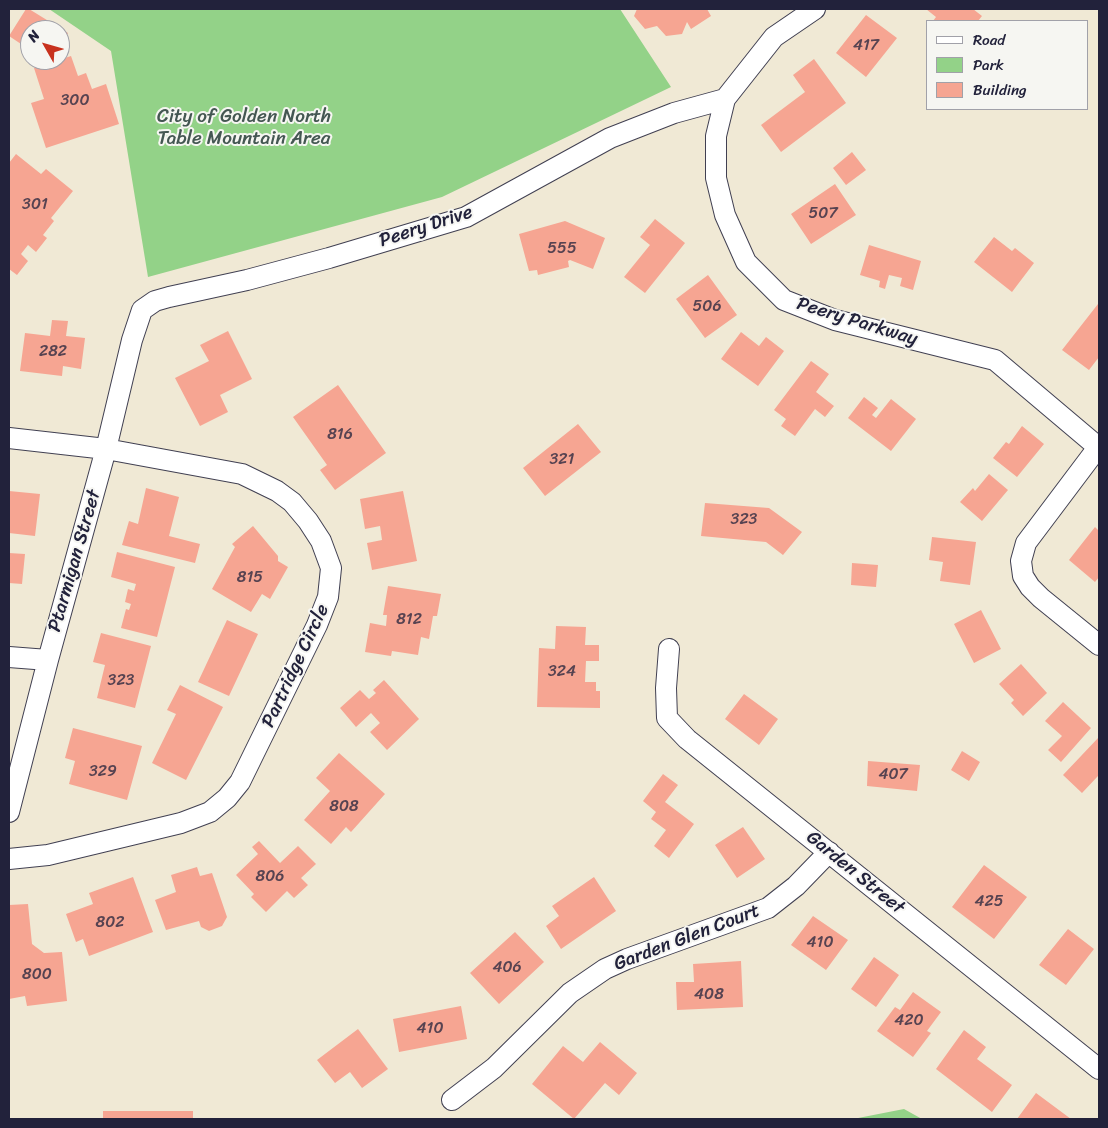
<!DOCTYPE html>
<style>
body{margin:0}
#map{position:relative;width:1108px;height:1128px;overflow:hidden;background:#f0e9d5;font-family:Sriracha,sans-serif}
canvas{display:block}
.frame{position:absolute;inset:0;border:10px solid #22223b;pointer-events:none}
.legend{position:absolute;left:926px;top:20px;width:162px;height:90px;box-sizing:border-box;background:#f6f6f2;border:1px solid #a1a1a9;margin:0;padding:6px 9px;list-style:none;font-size:15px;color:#22223b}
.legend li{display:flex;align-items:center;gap:10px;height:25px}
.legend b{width:25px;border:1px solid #a1a1a9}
.north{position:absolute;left:20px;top:20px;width:50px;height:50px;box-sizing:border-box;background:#f6f6f2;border:1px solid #a1a1a9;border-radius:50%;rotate:308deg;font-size:14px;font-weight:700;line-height:20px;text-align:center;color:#22223b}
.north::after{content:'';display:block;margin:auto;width:18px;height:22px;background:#c8321e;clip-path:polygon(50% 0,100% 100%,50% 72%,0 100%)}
</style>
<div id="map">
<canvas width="1108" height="1128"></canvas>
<div class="frame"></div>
<ul class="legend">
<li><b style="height:6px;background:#fff"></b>Road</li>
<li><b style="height:14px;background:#93d288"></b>Park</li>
<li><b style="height:14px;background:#f6a592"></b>Building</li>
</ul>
<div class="north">N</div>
</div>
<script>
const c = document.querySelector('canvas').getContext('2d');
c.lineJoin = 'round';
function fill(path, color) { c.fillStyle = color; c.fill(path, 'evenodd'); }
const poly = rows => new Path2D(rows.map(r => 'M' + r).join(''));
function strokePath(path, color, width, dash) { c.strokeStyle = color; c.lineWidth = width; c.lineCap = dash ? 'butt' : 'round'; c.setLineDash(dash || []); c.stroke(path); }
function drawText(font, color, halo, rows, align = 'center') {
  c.font = font + ' Sriracha,sans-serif'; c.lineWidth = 4; c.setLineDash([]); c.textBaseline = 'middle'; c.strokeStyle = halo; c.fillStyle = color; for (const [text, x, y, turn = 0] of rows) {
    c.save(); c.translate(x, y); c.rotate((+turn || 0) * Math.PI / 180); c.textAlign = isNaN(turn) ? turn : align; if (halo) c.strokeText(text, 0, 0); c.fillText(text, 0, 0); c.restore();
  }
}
const green = poly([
 [49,9,620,9,671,87,442,197,148,277,111,51],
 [904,1109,922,1119,853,1119]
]);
const building = poly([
 [26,9,29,9,68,33,60,45,60,30,30,30,30,43,24,39,21,44,9,36],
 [637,9,707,9,711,16,691,29,687,22,682,34,666,36,657,26,645,29,634,16],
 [926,9,973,9,982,16,978,21,933,21,936,17],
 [866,15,897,38,866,77,836,53],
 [71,56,78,76,86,73,92,89,106,84,119,124,46,148,31,103,44,99,34,68],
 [814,59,846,103,781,152,761,125,805,92,793,75],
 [852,152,866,170,846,185,833,168],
 [16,154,41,174,46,169,73,191,51,218,54,221,43,235,47,238,36,252,28,245,21,254,28,261,17,275,9,269,9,163],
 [835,184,856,215,811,244,791,214],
 [655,219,685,243,645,293,624,277,650,245,640,237],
 [565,221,605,238,593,269,570,260,568,261,569,267,538,275,537,270,529,271,519,234],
 [994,237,1012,251,1015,248,1034,263,1012,292,974,262],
 [869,245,921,261,913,290,900,286,902,278,889,275,885,289,879,287,880,281,860,275],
 [708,275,737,315,705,338,676,299],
 [1098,304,1099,305,1099,357,1089,370,1062,350],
 [52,320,68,321,66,336,85,338,81,369,63,366,62,376,20,371,25,333,50,336],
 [228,331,252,379,220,395,228,412,200,426,175,378,209,361,200,345],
 [741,332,759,346,766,337,784,351,758,386,721,359],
 [811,361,829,374,816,392,834,406,825,417,815,409,795,436,781,426,786,419,774,410],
 [338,385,386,453,335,490,320,470,327,465,293,417],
 [864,397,878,408,872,415,876,418,891,399,916,419,891,451,848,418],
 [578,424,601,452,545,496,523,468],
 [1022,426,1044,444,1017,477,993,458,1006,442,1009,444],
 [989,474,1008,490,982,521,960,502,973,488,975,491],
 [146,488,179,497,169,536,200,544,195,563,122,545,129,521,138,524],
 [9,491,40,494,35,536,9,533],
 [403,491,417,561,372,570,367,543,382,540,380,526,365,529,360,499],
 [705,503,769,508,802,532,783,555,766,542,701,536],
 [253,526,278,556,278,561,288,567,270,599,262,594,251,612,212,589,235,547,232,544],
 [1095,527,1099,531,1099,577,1095,582,1069,560],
 [932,537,976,542,970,585,940,581,943,562,929,560],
 [117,552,175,567,157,637,121,628,126,609,129,610,131,604,125,602,128,589,134,591,136,584,111,577],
 [9,553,25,554,22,584,9,583],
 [852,563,878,565,876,587,851,585],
 [388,586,441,594,437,616,433,616,429,639,421,637,418,655,392,651,391,656,365,652,370,623,386,626,387,615,383,615],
 [981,610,1001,649,974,663,954,624],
 [227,620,258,634,229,696,198,682],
 [556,626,586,627,585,645,599,645,599,661,586,661,585,682,596,682,596,691,600,691,600,708,537,707,539,648,555,649],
 [101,633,151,646,135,708,97,698,105,665,93,662],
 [1021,664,1047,693,1023,716,1011,703,1014,700,999,684],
 [384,680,419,719,387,750,370,732,380,723,371,713,356,727,340,708,360,690,369,699,376,693,373,690],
 [180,685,223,707,186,780,152,763,176,714,167,710],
 [744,694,778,719,759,745,725,719],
 [1063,702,1091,728,1061,762,1048,750,1062,736,1045,721],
 [73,728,142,746,127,800,69,784,75,761,65,758],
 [1099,737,1099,778,1098,776,1082,793,1063,775],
 [962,751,980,762,969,781,951,770],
 [339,753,385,794,351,832,346,827,331,844,304,820,330,791,316,778],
 [868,761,920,765,917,791,867,786],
 [663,774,678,785,665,802,694,824,669,858,654,846,666,830,651,819,656,812,643,801],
 [743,827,765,859,737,878,715,845],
 [259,841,280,863,298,846,316,864,301,878,308,885,294,898,287,891,266,912,251,897,254,894,236,875,258,854,252,847],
 [984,865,1027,897,994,939,952,907],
 [197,867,200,876,212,873,227,917,222,926,209,931,201,927,199,921,166,930,155,900,176,892,171,875],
 [133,877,153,932,89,956,83,939,76,942,66,914,93,904,89,893],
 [594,877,616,911,561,949,546,926,559,916,552,906],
 [28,904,32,944,44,953,62,952,67,1001,27,1006,25,996,9,999,9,905],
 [813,916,848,940,826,970,791,945],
 [1068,929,1094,949,1066,985,1039,965],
 [515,932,544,962,499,1004,470,973],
 [874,957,899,975,876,1007,851,989],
 [741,961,743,1007,677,1010,676,982,694,982,693,964],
 [913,992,941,1012,927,1031,931,1033,913,1057,877,1031,895,1007,900,1010],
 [461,1006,467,1039,399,1052,393,1019],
 [358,1029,388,1069,362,1088,350,1072,335,1083,317,1060],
 [964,1030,986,1047,977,1059,1012,1085,992,1112,936,1069],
 [600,1042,637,1073,619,1095,605,1083,574,1119,532,1084,563,1046,583,1062],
 [1036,1093,1071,1119,1017,1119],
 [103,1111,193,1111,193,1119,103,1119]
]);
const street = poly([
 [815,9,774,37,725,99,716,136,716,178,725,215,746,262,784,300,835,320,995,360,1098,447],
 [9,438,106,449,242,474,277,491,292,502,308,521,321,541,331,568,328,597,317,625,240,782,227,798,210,812,181,823,48,855,9,859],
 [1099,446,1026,543,1021,561,1023,576,1030,587,1041,598,1099,645],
 [669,649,666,688,667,718,687,739,1099,1069],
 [9,657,48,660],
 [9,812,48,660,106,449,132,340,142,310,155,301,169,297,247,280,329,258,466,217,610,138,674,113,725,99],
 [452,1100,494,1068,570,993,605,969,627,959,768,908,796,886,829,852]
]);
const numberNames = [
 ["417",866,46],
 ["300",75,101],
 ["301",35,205],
 ["507",823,214],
 ["555",562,249],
 ["506",707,307],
 ["282",53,352],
 ["816",340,435],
 ["321",562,460],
 ["323",744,520],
 ["815",250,578],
 ["812",409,620],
 ["324",562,672],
 ["323",121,681],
 ["329",103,772],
 ["407",893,775],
 ["808",344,807],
 ["806",270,877],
 ["425",989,902],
 ["802",110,923],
 ["410",820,943],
 ["406",507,968],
 ["800",37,975],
 ["408",709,995],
 ["420",909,1021],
 ["410",430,1029]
];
const parkNames = [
 ["City of Golden North",244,117],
 ["Table Mountain Area",244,139]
];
const streetNames = [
 ["Peery Drive",426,227,-18],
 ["Peery Parkway",857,322,17],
 ["Ptarmigan Street",75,561,-74],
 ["Partridge Circle",296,666,-65],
 ["Garden Street",855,873,39],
 ["Garden Glen Court",687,938,-21]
];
fill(green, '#93d288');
fill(building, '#f6a592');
strokePath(street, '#414052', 22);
strokePath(street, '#fff', 20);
drawText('16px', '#574351', null, numberNames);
drawText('19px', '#445752', '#f6f6f2', parkNames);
drawText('19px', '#22223b', '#f6f6f2', streetNames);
</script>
